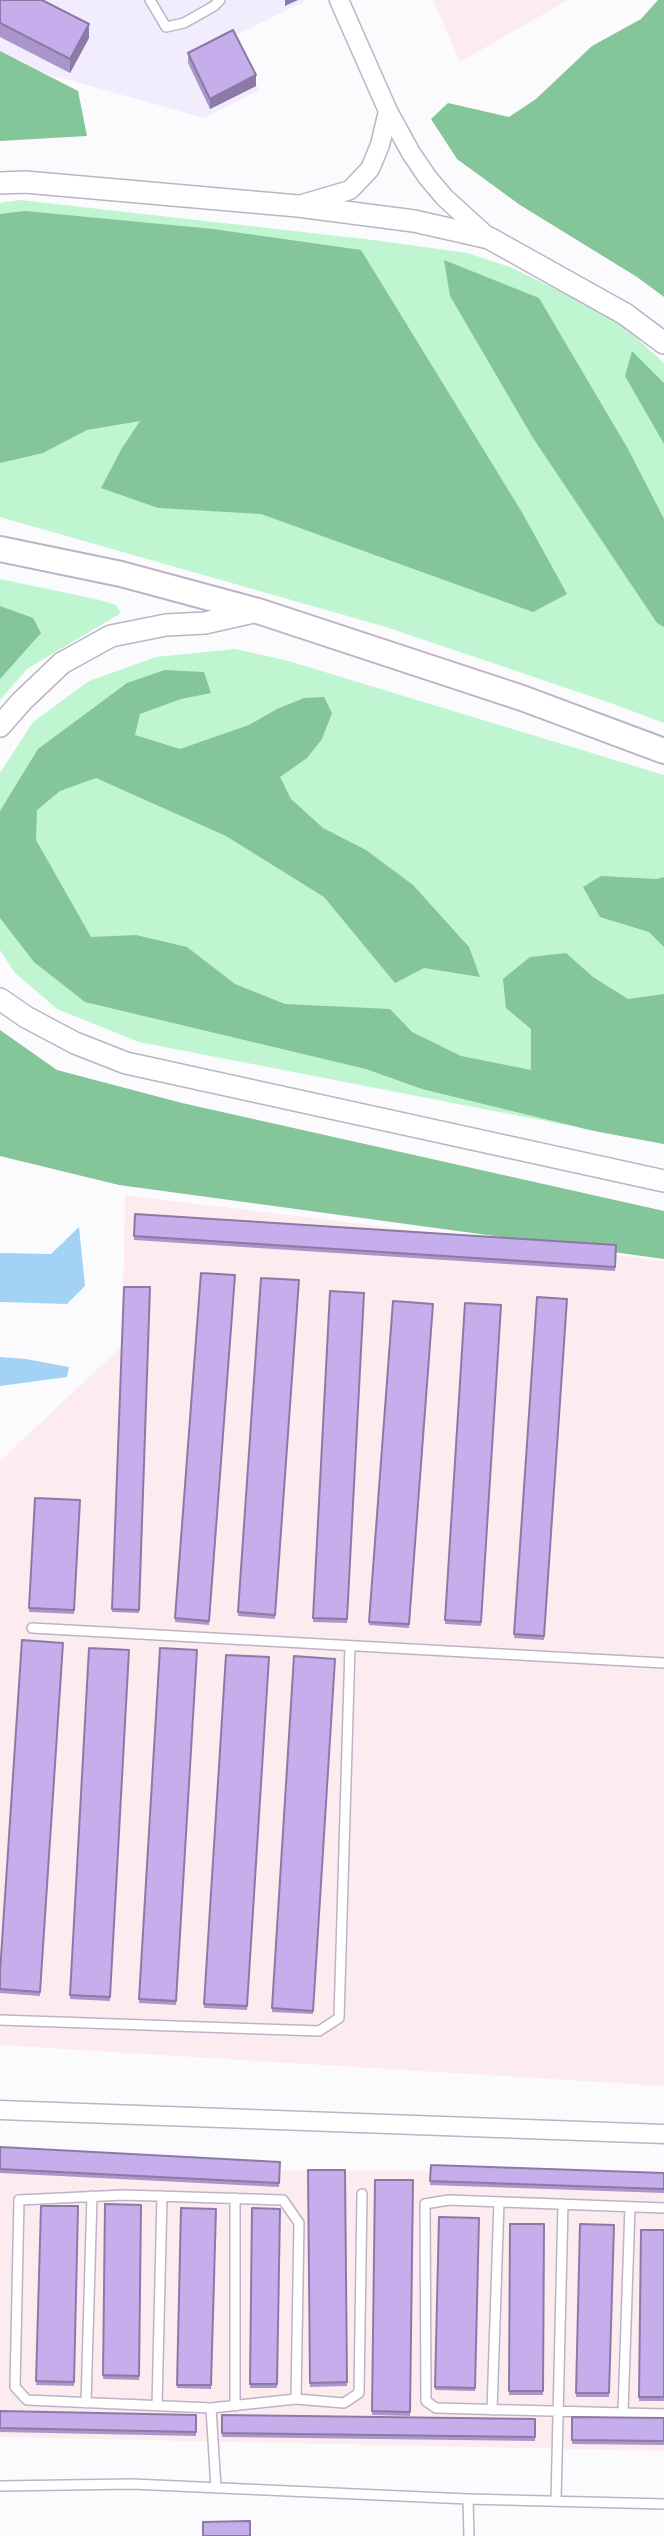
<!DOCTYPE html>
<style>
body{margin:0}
canvas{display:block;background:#fbfafd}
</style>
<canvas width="664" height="2536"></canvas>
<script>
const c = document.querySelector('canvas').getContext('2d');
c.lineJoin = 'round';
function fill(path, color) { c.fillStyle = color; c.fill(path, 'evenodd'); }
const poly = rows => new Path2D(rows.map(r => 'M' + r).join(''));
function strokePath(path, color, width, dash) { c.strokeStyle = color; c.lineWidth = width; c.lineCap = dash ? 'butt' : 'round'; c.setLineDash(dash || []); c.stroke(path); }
const built = poly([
 [0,0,307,0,232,37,259,90,204,118,41,72,0,51]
]);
const industrial = poly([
 [433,0,568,0,460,62],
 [125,1195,664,1261,664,2086,0,2045,0,1461,122,1346],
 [0,2158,274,2170,664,2173,664,2451,0,2437]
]);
const green = poly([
 [20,200,373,240,467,253,510,267,612,316,664,363,664,723,608,702,386,627,0,517,0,203],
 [0,579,100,600,116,605,121,613,27,669,0,700],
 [235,649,285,660,664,775,664,1144,139,1042,57,1009,15,973,0,950,0,773,33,722,89,681,156,657]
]);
const forest = poly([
 [658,0,664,0,664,297,637,277,520,205,457,159,431,119,448,103,509,117,536,99,592,46,641,19],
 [0,51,78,91,87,136,0,141],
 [25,211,213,229,361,250,523,514,567,594,533,612,261,514,158,508,101,488,122,448,140,421,87,430,43,453,0,463,0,214],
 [444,260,539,298,628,449,664,519,664,627,657,623,533,438,450,296],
 [632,351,664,383,664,444,625,376],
 [0,606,33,618,41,633,0,679],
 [165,670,204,672,211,693,181,699,140,714,135,735,180,749,249,725,277,709,304,698,324,697,332,713,322,739,307,758,280,777,291,799,323,828,366,850,413,885,469,947,480,977,424,968,395,983,324,897,226,836,96,778,60,791,37,810,36,840,91,937,136,935,187,947,235,984,285,1004,390,1009,412,1032,461,1056,531,1070,531,1029,506,1008,503,979,530,957,566,953,593,977,628,999,664,994,664,1144,594,1131,422,1089,366,1069,85,1002,34,962,0,918,0,811,38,749,127,683],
 [601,876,657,879,664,877,664,947,649,932,600,917,583,887],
 [0,1030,57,1070,182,1103,664,1211,664,1259,119,1185,0,1156]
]);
const water = poly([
 [79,1227,85,1286,67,1304,0,1302,0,1253,51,1254],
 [0,1357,26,1359,69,1367,67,1377,0,1386]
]);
const service = poly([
 [150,0,166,27,184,23,214,6,220,0],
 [32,1628,664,1663],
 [0,2020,319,2031,339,2018,350,1646],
 [235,2198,235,2406],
 [664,2208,449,2200,425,2204,426,2401,436,2408,664,2414],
 [296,2399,344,2403,359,2393,362,2194],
 [86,2403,92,2196],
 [157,2406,162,2196],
 [211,2408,296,2399,299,2223,283,2200,124,2195,19,2200,15,2387,27,2400,211,2408,216,2488],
 [492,2410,499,2202],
 [623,2412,630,2207],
 [0,2486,132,2484,468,2499,664,2504],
 [468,2499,469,2536],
 [556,2501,563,2204]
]);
const minor = poly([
 [339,0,388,111,411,153,428,178,445,198,489,238],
 [299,205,350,190,370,169,380,145,388,111],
 [0,2110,664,2134]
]);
const tertiary = poly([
 [0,183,25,182,298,206,414,221,489,238,625,314,664,343],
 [0,726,22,701,62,663,111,636,166,625,205,623,258,611],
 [0,999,26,1017,75,1043,126,1063,664,1181]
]);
const secondary = poly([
 [0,549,121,574,258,611,522,698,664,751]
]);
const wall = poly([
 [0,0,89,38,70,73,0,37],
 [188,53,256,86,210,109,188,63],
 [135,1214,616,1245,615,1271,134,1240],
 [201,1273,235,1275,209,1625,175,1622],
 [261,1278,299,1280,275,1619,238,1616],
 [124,1287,150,1287,139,1613,112,1612],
 [330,1291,364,1293,347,1623,313,1622],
 [537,1297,567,1299,544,1640,514,1638],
 [393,1301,433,1304,409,1628,369,1625],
 [465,1303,501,1305,481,1626,445,1624],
 [35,1498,80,1500,74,1614,29,1612],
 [63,1643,40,1996,0,1993,0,1972],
 [89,1648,129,1650,110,2001,70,1999],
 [160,1648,197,1650,176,2005,139,2003],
 [226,1655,269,1657,247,2010,204,2008],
 [294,1656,335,1659,313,2014,272,2012],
 [0,2147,280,2162,279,2187,0,2173],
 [431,2165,664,2173,664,2193,430,2185],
 [308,2170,345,2170,347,2386,310,2387],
 [375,2180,413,2180,410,2416,372,2415],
 [105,2204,141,2205,139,2380,103,2379],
 [41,2206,78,2206,74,2386,36,2385],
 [181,2208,216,2209,211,2389,177,2388],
 [252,2208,280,2209,277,2388,250,2388],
 [439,2217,479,2218,475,2391,435,2390],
 [510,2224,544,2224,543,2395,509,2395],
 [580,2224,614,2225,609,2397,576,2397],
 [641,2230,664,2230,664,2401,639,2401],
 [0,2411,196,2415,196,2436,0,2432],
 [222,2415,535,2419,535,2441,222,2437],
 [572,2417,664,2418,664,2445,572,2444]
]);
const shadedWall = poly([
 [285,0,298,0,285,6],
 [89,24,89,38,70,73,70,59],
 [256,75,256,86,210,109,210,99]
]);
const building = poly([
 [0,0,42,0,89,24,70,59,0,23,0,0],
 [233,30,256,75,210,99,188,53,233,30],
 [135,1214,616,1245,615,1267,134,1236,135,1214],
 [201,1273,235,1275,209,1621,175,1618,201,1273],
 [261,1278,299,1280,275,1615,238,1612,261,1278],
 [124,1287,150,1287,139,1610,112,1609,124,1287],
 [330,1291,364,1293,347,1619,313,1618,330,1291],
 [537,1297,567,1299,544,1636,514,1634,537,1297],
 [393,1301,433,1304,409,1624,369,1622,393,1301],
 [465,1303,501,1305,481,1622,445,1620,465,1303],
 [35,1498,80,1500,74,1610,29,1608,35,1498],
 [22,1640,63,1643,40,1992,0,1989,0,1972,22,1640],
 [89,1648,129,1650,110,1997,70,1995,89,1648],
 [160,1648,197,1650,176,2001,139,1999,160,1648],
 [226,1655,269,1657,247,2006,204,2004,226,1655],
 [294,1656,335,1659,313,2011,272,2008,294,1656],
 [0,2147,280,2162,279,2183,0,2169,0,2147],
 [431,2165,664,2173,664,2189,430,2181,431,2165],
 [308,2170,345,2170,347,2382,310,2383,308,2170],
 [375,2180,413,2180,410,2412,372,2411,375,2180],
 [105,2204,141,2205,139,2376,103,2375,105,2204],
 [41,2206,78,2206,74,2382,36,2381,41,2206],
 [181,2208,216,2209,211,2385,177,2385,181,2208],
 [252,2208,280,2209,277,2384,250,2384,252,2208],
 [439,2217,479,2218,475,2388,435,2387,439,2217],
 [510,2224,544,2224,543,2391,509,2391,510,2224],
 [580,2224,614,2225,609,2393,576,2393,580,2224],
 [641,2230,664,2230,664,2397,639,2397,641,2230],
 [0,2411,196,2415,196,2432,0,2428,0,2411],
 [222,2415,535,2419,535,2437,222,2433,222,2415],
 [572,2417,664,2418,664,2441,572,2440,572,2417],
 [250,2521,250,2536,203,2536,203,2522,250,2521]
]);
fill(built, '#f2edfc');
fill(industrial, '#fcecf0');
fill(green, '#bff5d1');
fill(forest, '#84c59a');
fill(water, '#a2d3f7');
strokePath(service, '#bbb4c6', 12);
strokePath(minor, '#bbb4c6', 21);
strokePath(tertiary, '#bbb4c6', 24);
strokePath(secondary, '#bbb4c6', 28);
strokePath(service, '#fff', 9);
strokePath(minor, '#fff', 18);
strokePath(tertiary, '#fff', 21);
strokePath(secondary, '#fff', 24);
fill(wall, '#aa96cb');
fill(shadedWall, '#8b7aa5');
fill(building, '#c6aeec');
strokePath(building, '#8b7aa5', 2);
</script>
